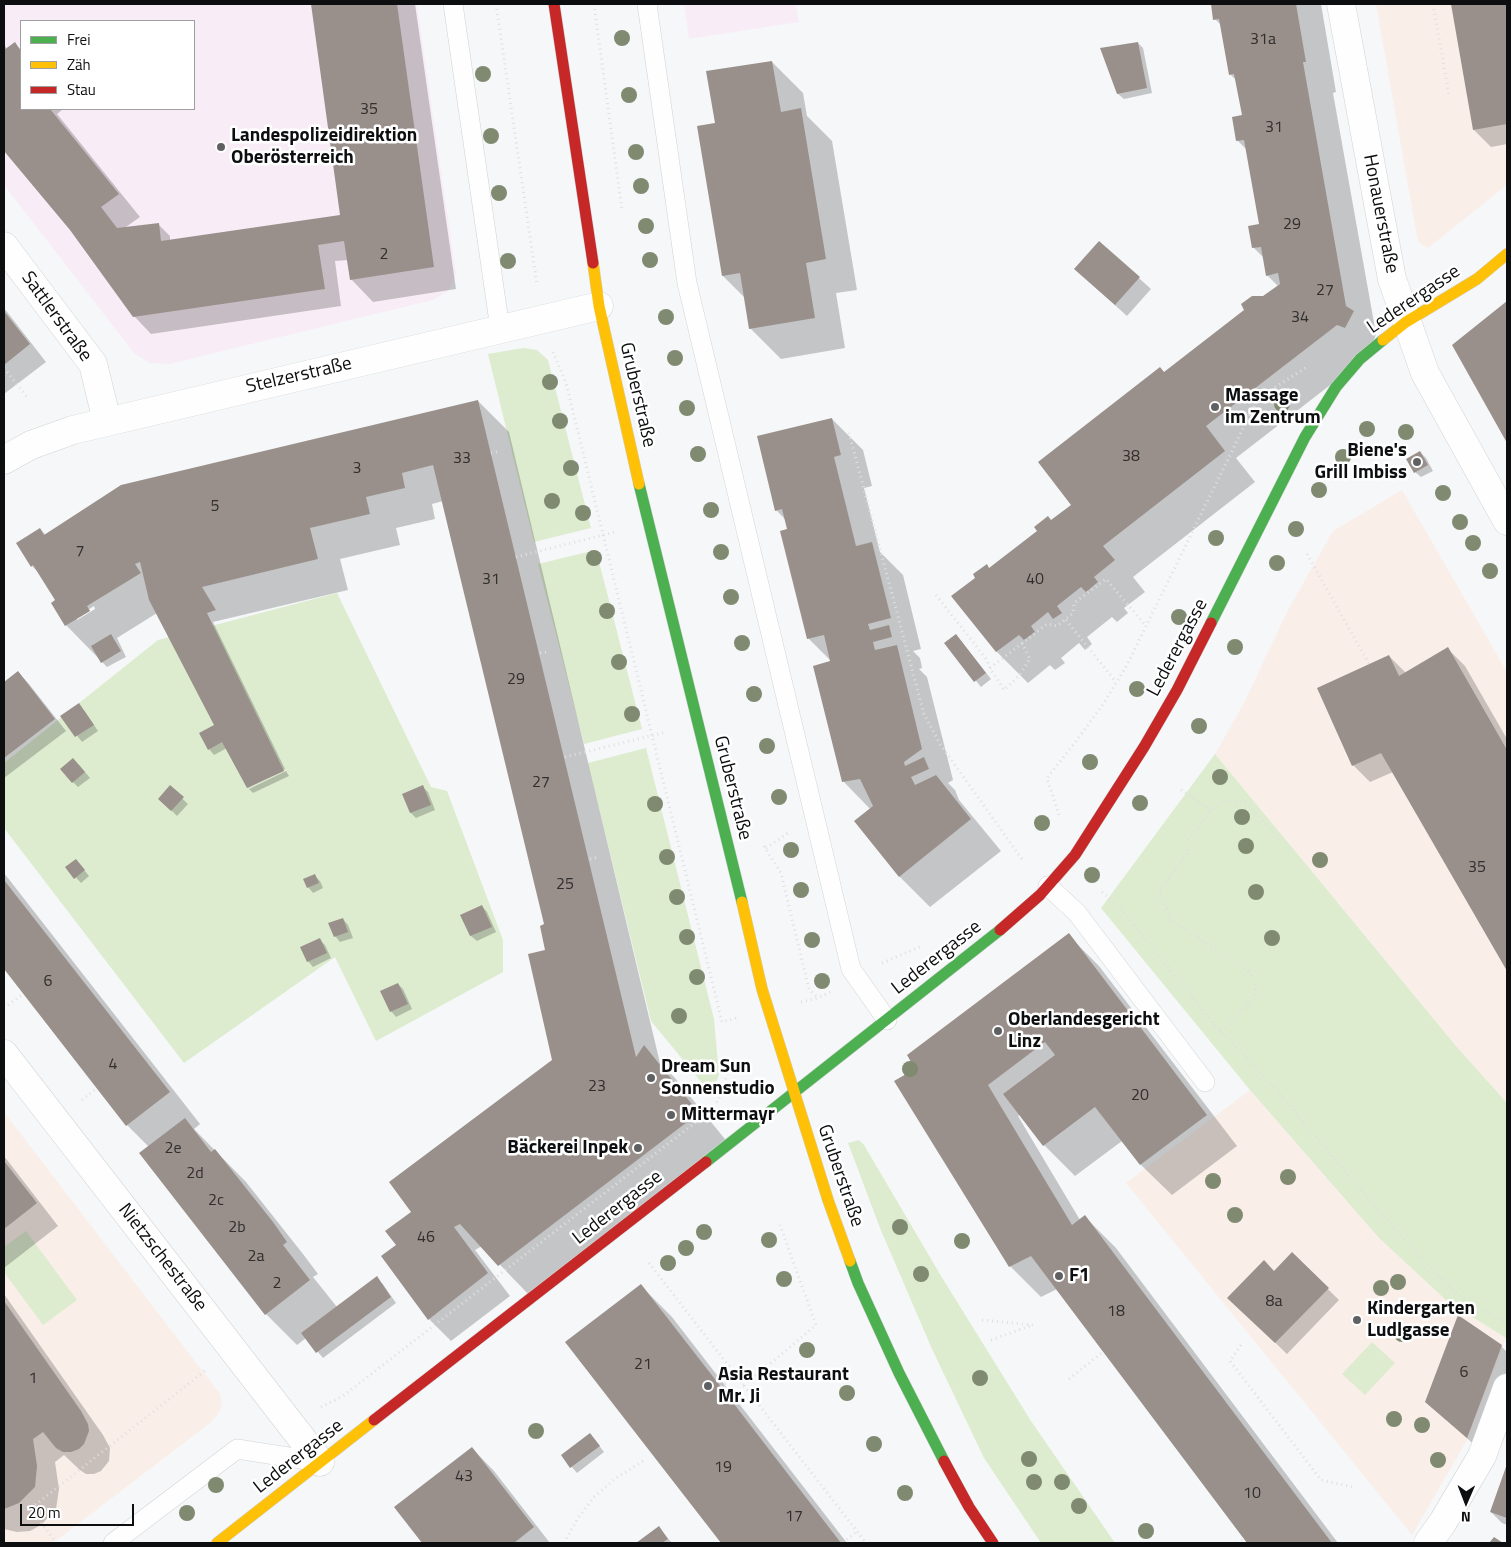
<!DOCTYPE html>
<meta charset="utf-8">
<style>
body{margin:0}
#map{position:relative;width:1511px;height:1547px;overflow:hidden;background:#f5f7f9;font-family:"Titillium Web",sans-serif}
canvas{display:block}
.frame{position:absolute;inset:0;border:5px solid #0d0e0f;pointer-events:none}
.legend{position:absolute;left:20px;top:20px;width:175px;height:90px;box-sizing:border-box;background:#fff;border:1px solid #9e9f9f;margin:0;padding:6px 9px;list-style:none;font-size:15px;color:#0d0e0f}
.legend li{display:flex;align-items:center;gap:10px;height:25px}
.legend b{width:25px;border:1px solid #9e9f9f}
.north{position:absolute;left:1441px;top:1477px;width:50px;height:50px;-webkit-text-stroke:4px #fff;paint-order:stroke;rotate:181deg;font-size:14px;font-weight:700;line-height:20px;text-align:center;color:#0d0e0f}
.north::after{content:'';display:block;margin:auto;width:18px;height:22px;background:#0d0e0f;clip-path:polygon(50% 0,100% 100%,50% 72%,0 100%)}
.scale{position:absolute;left:20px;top:1504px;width:114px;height:22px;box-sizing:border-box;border:2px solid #0d0e0f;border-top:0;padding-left:6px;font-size:15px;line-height:18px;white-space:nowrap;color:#0d0e0f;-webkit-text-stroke:4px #fff;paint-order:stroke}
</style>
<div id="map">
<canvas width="1511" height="1547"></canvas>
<div class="frame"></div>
<ul class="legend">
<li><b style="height:6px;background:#4caf50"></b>Frei</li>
<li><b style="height:6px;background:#ffc107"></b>Zäh</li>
<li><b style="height:6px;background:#c62828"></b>Stau</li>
</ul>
<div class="north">N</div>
<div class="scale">20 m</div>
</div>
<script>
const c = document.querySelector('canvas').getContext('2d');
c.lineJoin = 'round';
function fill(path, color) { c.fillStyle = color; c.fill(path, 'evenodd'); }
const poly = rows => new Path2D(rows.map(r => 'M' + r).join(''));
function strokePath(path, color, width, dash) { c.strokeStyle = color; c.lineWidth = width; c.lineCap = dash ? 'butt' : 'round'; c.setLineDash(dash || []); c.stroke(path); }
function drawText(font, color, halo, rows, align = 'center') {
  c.font = font + ' "Titillium Web",sans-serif'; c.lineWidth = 5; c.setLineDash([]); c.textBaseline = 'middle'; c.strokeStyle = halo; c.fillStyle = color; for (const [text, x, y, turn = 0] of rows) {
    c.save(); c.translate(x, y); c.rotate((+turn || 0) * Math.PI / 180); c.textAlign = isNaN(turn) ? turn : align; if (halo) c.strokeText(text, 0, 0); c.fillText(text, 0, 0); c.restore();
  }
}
const commercial = poly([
 [4,4,417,4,456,274,453,282,447,292,433,300,169,364,149,363,134,353,4,185],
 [21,21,194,21,194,109,21,109],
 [684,4,796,4,799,22,689,39]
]);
const education = poly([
 [1376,4,1507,4,1507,185,1428,248,1418,242],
 [1402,490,1507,672,1507,1103,1456,1046,1215,754,1244,703,1288,610,1333,531],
 [1250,1090,1379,1238,1448,1302,1506,1338,1467,1440,1412,1535,1126,1183],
 [4,1112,220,1394,222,1405,218,1414,210,1423,53,1543,4,1543]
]);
const green = poly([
 [523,348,537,350,548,360,591,528,534,542,488,354],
 [596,550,642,729,584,744,538,564],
 [337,593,431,787,447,791,503,940,503,972,376,1041,335,957,184,1063,4,828,4,763,158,640],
 [646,748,714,1019,719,1075,711,1094,651,1021,588,763],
 [1215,754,1456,1046,1507,1103,1506,1338,1448,1302,1379,1238,1250,1090,1101,908],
 [859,1140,864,1145,941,1276,1031,1421,1115,1543,1041,1543,984,1458,932,1349,880,1228,848,1143],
 [26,1231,77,1300,43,1325,4,1272,4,1247],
 [1372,1342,1395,1363,1365,1395,1342,1374]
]);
const shadow = poly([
 [312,4,415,4,456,289,373,302,351,279,348,260,335,261,341,306,151,334,134,316,71,229,4,149,4,44,7,49,15,44,21,50,21,109,63,109,57,114,140,217,123,229,158,224,170,236,170,241,342,219],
 [1212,4,1321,4,1336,92,1333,93,1376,334,1369,355,1236,458,1255,482,1133,577,1145,592,1124,608,1128,613,1117,622,1112,617,1087,637,1092,644,1085,650,1079,643,1061,658,1065,663,1055,670,1050,665,1028,683,997,652,953,596,1073,505,1165,373,1278,286,1267,275,1264,258,1253,247,1260,225,1247,150,1237,140,1243,116,1237,81,1231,75,1222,26,1215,19],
 [1452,4,1507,4,1507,144,1491,147,1474,130],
 [1138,43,1143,48,1152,93,1124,99,1118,94],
 [772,62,803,93,807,116,832,141,857,290,836,293,845,348,781,359,750,328,745,298,723,276,716,124],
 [1099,242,1151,289,1127,316,1087,280],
 [1507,303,1507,441,1454,345],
 [4,308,46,362,4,394],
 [478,401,509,432,660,1063,675,1078,729,1144,530,1296,482,1246,475,1250,510,1296,451,1341,429,1319,397,1245,413,1212,554,1061,546,925,443,501,432,504,435,519,396,528,400,545,340,559,348,590,213,622,285,769,248,788,227,748,214,755,209,749,215,726,157,613,117,638,126,657,107,667,66,625,57,600,42,576,32,566,40,529,46,535],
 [94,606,95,609,77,620,77,617],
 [832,419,863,450,872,486,864,488,880,552,903,575,921,649,913,651,920,658,922,668,919,669,927,677,953,780,948,783,955,790,959,800,1001,851,930,907,899,876,871,810,844,782,815,667,832,662,808,638,789,530,786,520,776,510],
 [1420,452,1426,458,1433,471,1421,477,1415,472],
 [961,641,991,679,981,687,946,644],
 [1448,649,1465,666,1507,739,1507,969,1393,772,1370,782,1353,765,1389,656,1406,673],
 [18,672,29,684,66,731,4,778,4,683],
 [84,710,98,731,82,742,62,716],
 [79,765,90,778,78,787,73,782],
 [286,771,289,776,253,793,249,789],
 [170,787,188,804,177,816,160,799],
 [423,787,428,792,435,810,416,818,411,813,404,794],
 [81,866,89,876,81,883,67,868],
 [4,873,200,1124,194,1129,246,1182,303,1254,318,1274,313,1277,337,1307,382,1283,396,1303,323,1358,306,1338,297,1345,266,1314,149,1147,127,1125,4,967],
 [314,875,320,881,323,888,313,893,308,887],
 [482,906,487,912,496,932,477,941,471,936,462,915],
 [343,919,348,925,353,938,340,942,335,936],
 [1068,935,1099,966,1237,1146,1172,1195,1141,1165,1122,1141,1075,1176,1044,1145,1021,1114,1018,1116,1080,1220,1085,1217,1116,1248,1338,1543,1248,1543,1057,1289,1041,1297,1010,1266,917,1070],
 [320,940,325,945,331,958,313,967,308,961],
 [398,984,403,989,412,1009,396,1017,391,1011],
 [4,1156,58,1226,4,1268],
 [1292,1254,1339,1300,1287,1354,1229,1298,1274,1272],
 [641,1286,672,1317,847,1543,722,1543,567,1343],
 [4,1294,103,1435,110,1448,109,1461,101,1471,94,1474,86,1474,80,1470,64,1455,55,1462,59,1489,56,1509,41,1525,30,1531,17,1532,4,1529],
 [1501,1346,1507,1352,1507,1372,1478,1448,1426,1402],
 [595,1440,604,1452,577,1473,562,1456],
 [472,1448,494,1471,550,1543,423,1543,395,1508],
 [1507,1467,1507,1525,1502,1523,1491,1512],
 [659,1528,672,1543,638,1543]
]);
const building = poly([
 [311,4,397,4,434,267,350,280,344,241,318,245,325,289,133,317,70,230,4,151,4,50,15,42,21,51,21,109,50,109,119,194,101,207,117,228,159,223,161,241,340,215],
 [1211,4,1296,4,1306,62,1303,62,1346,306,1354,311,1345,328,1337,325,1206,426,1225,451,1103,546,1115,560,1094,577,1098,582,1086,592,1081,587,1057,606,1062,613,1053,619,1048,612,1031,626,1035,632,1024,640,1019,635,996,652,951,596,975,578,973,574,987,564,989,568,1037,531,1034,527,1048,516,1051,520,1071,505,1038,462,1160,367,1164,372,1244,310,1241,304,1252,296,1263,296,1280,284,1278,273,1266,276,1261,247,1252,248,1248,226,1259,224,1244,140,1236,141,1232,117,1242,115,1234,74,1229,75,1219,19,1213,20],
 [1451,4,1507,4,1507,124,1473,130],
 [1138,42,1147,88,1117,94,1100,48],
 [772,61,781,112,801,108,826,259,806,263,815,318,749,329,740,273,722,276,697,126,715,123,706,71],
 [1099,241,1140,277,1115,305,1074,269],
 [1507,301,1507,443,1452,345],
 [4,311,30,344,4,365],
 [478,400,636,1057,644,1045,699,1113,498,1266,460,1224,454,1227,488,1273,428,1320,381,1256,396,1245,385,1231,411,1212,389,1182,552,1060,528,954,545,950,540,926,544,924,433,465,402,473,405,488,366,497,370,514,310,528,318,559,202,587,216,610,207,613,284,771,247,788,222,742,208,750,199,733,214,725,149,600,140,562,135,564,141,573,87,606,90,611,65,626,51,603,55,600,33,565,31,567,16,543,40,528,44,535,121,485],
 [832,418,841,455,834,457,856,546,872,542,891,618,868,624,870,630,889,625,892,637,873,642,875,650,897,645,922,749,904,762,905,766,924,757,929,769,911,777,915,785,936,775,971,819,899,877,854,821,873,806,860,779,842,782,813,666,830,661,824,635,807,639,780,531,787,529,782,509,775,511,757,436],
 [1420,451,1428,465,1414,473,1406,459],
 [111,634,121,651,101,663,91,646],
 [956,634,986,673,974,682,944,643],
 [1448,647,1507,750,1507,971,1381,753,1352,766,1317,688,1389,655,1399,676],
 [18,671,55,719,4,758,4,682],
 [79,703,94,725,75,737,60,716],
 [73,758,85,772,72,783,60,769],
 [170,785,184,797,171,811,158,799],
 [423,785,431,805,410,813,402,794],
 [76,859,85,870,74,879,65,867],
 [315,874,319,883,307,888,303,879],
 [4,880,170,1092,126,1126,4,969],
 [482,905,492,927,470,936,460,915],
 [343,918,348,932,334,937,328,923],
 [1069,933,1207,1115,1140,1165,1095,1107,1043,1146,1003,1094,1055,1055,1045,1042,988,1085,1072,1225,1085,1215,1332,1543,1247,1543,1031,1256,1009,1267,894,1081,915,1069,907,1055],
 [320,938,327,953,307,962,300,947],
 [398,983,408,1004,390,1012,380,991],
 [185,1118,211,1152,215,1149,273,1222,287,1242,283,1245,310,1280,265,1315,139,1153],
 [4,1161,37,1203,4,1229],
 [1292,1252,1329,1288,1275,1343,1227,1298,1264,1260,1274,1271],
 [377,1276,391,1297,316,1353,301,1333],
 [641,1284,721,1387,841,1543,721,1543,565,1342],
 [4,1301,81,1411,88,1424,89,1431,84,1444,79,1449,71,1452,63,1452,56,1448,43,1432,33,1439,37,1466,35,1487,19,1503,4,1509],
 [1458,1315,1502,1345,1467,1438,1425,1402],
 [590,1433,600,1446,570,1468,561,1455],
 [472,1447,534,1527,514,1543,422,1543,394,1507],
 [1507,1464,1507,1518,1490,1512],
 [659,1526,668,1539,662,1543,636,1543],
 [1494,1537,1503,1543,1489,1543]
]);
const path = poly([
 [496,4,537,285],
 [594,4,622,210],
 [1433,4,1449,95],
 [553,352,566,383,722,1022,737,1018],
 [4,368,27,397],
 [849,433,924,714,940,744,1024,862],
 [491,453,500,451],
 [1307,554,1369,664],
 [516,557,615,532],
 [936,595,987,660,990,668,1004,690,1019,676,1030,659,1022,643],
 [1066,620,1116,682],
 [540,653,548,652],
 [990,668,1047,624,1057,626,1073,613,1074,603,1106,579,1146,626],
 [565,757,666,732],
 [1181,790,1211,810],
 [1059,815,1047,778,1074,744,1102,706,1127,665,1258,398,1307,367],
 [764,846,781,873,809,989,818,998],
 [766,848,788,833],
 [590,859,598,857],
 [1102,892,1119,907,1214,1024,1274,1087,1388,1222,1453,1291,1478,1308,1507,1323],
 [882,963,922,946],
 [801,1002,818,998,830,992],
 [4,1008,23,994],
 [1221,1031,1255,997,1255,984,1250,973,1239,964,1172,921,1159,892,1187,854,1189,840,1211,810,1224,800,1237,801,1249,804,1279,841],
 [82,1100,97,1088],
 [649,1263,866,1543],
 [982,1320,1033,1325],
 [991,1340,1030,1326],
 [1241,1345,1230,1361,1321,1480,1353,1487],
 [1069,1379,1103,1352],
 [743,1385,782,1354,816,1325,780,1225],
 [721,1387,736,1375],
 [321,1407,343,1396,709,1112,719,1099,729,1068],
 [57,1543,30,1509,206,1370],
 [564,1543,578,1518,594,1497,616,1478,643,1461],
 [843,1543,857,1531],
 [1237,1543,1243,1539]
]);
const lane = poly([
 [453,4,500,329],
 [647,4,687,283,851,969,887,1020],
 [1048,886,1077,913,1205,1082],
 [113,1543,237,1449,320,1462]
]);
const street = poly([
 [1341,4,1392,279,1425,373,1507,521],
 [4,246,93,364,107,421],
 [4,460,31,445,73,430,599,306],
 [4,1054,320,1462],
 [1428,1543,1443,1522,1482,1456,1507,1388]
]);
const fast = poly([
 [639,484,742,902],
 [1211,623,1305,437,1336,387,1360,359,1383,340],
 [706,1162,1000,930],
 [850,1261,858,1283,899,1373,944,1461]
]);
const slow = poly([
 [593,263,599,306,639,484],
 [1383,340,1406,322,1477,279,1507,254],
 [742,902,762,989,828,1200,850,1261],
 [217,1543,374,1420]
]);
const jam = poly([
 [554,4,593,263],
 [1000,930,1040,895,1075,855,1144,747,1177,690,1211,623],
 [374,1420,706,1162],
 [944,1461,969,1507,993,1543]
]);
const trees = [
 [622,38],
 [483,74],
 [629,95],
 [491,136],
 [636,152],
 [641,186],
 [499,193],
 [646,226],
 [650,260],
 [508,261],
 [666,317],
 [675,358],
 [550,382],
 [1282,404],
 [687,408],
 [560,421],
 [1367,429],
 [1406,432],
 [698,454],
 [1343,457],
 [571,468],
 [1319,490],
 [1443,493],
 [552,501],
 [711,510],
 [583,513],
 [1460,522],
 [1296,529],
 [1216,538],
 [1473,543],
 [721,552],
 [594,558],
 [1277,563],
 [1490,571],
 [731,597],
 [607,611],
 [1179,617],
 [742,643],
 [1235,647],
 [619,662],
 [1137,689],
 [754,694],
 [632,714],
 [1199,726],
 [767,746],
 [1090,762],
 [1220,777],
 [779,797],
 [1140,803],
 [655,804],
 [1242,817],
 [1042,823],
 [1246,846],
 [791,850],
 [667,857],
 [1320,860],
 [1092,875],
 [801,890],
 [1256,892],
 [677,897],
 [687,937],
 [1272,938],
 [812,940],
 [697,977],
 [822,981],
 [679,1016],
 [910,1069],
 [1288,1177],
 [1213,1181],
 [1235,1215],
 [900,1227],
 [704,1232],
 [769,1240],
 [962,1241],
 [686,1248],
 [668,1263],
 [921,1274],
 [784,1279],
 [1398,1282],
 [1381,1288],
 [1426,1312],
 [1402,1334],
 [807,1350],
 [980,1378],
 [847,1393],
 [1394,1419],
 [1422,1425],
 [536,1431],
 [874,1444],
 [1029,1459],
 [1438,1460],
 [1034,1482],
 [1062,1482],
 [216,1485],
 [905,1493],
 [1079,1506],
 [187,1513],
 [1146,1531]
];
const markers = [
 [221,147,5,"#5e6061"],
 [1215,407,5,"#5e6061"],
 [1417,462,5,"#5e6061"],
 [998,1031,5,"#5e6061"],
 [651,1078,5,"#5e6061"],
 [671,1115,5,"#5e6061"],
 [638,1148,5,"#5e6061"],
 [1059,1276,5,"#5e6061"],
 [1357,1320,5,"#5e6061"],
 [708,1386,5,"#5e6061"]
];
const numberNames = [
 ["31a",1263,40],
 ["35",369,110],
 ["31",1274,128],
 ["29",1292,225],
 ["2",384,255],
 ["27",1325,291],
 ["34",1300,318],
 ["38",1131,457],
 ["33",462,459],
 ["3",357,469],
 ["5",215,507],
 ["7",80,552],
 ["31",491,580],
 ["40",1035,580],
 ["29",516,680],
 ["27",541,783],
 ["35",1477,868],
 ["25",565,885],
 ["6",48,982],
 ["4",113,1065],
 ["23",597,1087],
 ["20",1140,1096],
 ["2e",173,1149],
 ["2d",195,1174],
 ["2c",216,1201],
 ["2b",237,1228],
 ["46",426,1238],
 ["2a",256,1257],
 ["2",277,1284],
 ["8a",1274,1302],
 ["18",1116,1312],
 ["21",643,1365],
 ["6",1464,1373],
 ["1",33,1379],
 ["19",723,1468],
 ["43",464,1477],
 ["10",1252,1494],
 ["17",794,1517]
];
const poiNames = [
 ["Landespolizeidirektion",231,136],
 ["Oberösterreich",231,158],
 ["Massage",1225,396],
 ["im Zentrum",1225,418],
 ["Biene's",1407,451,"right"],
 ["Grill Imbiss",1407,473,"right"],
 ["Oberlandesgericht",1008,1020],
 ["Linz",1008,1042],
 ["Dream Sun",661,1067],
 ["Sonnenstudio",661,1089],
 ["Mittermayr",681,1115],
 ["Bäckerei Inpek",628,1148,"right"],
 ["F1",1069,1276],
 ["Kindergarten",1367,1309],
 ["Ludlgasse",1367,1331],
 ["Asia Restaurant",718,1375],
 ["Mr. Ji",718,1397]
];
const streetNames = [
 ["Honauerstraße",1380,214,79],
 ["Lederergasse",1414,300,-34],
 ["Sattlerstraße",56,317,54],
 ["Stelzerstraße",299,376,-13],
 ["Gruberstraße",637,395,77],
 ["Lederergasse",1178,648,-62],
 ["Gruberstraße",732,788,76],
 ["Lederergasse",937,958,-38],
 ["Gruberstraße",840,1176,71],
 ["Lederergasse",618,1208,-38],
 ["Nietzschestraße",162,1258,52],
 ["Lederergasse",299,1457,-38]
];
fill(commercial, '#f8edf6');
fill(education, '#faeee9');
fill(green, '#ddeccf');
fill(shadow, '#0003');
fill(building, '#9a908b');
strokePath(lane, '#d1d3d4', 20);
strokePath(street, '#d1d3d4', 29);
strokePath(fast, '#d1d3d4', 12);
strokePath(slow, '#d1d3d4', 12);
strokePath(jam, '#d1d3d4', 12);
strokePath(path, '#dfdfe0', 3, [1, 4]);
strokePath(lane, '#fefefe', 19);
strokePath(street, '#fefefe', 28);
strokePath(fast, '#4caf50', 11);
strokePath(slow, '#ffc107', 11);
strokePath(jam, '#c62828', 11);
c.fillStyle = '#7f8a70';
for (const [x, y] of trees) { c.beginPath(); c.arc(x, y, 8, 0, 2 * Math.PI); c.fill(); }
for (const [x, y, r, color] of markers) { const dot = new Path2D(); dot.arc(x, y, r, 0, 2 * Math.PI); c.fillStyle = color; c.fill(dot); strokePath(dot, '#fff', 2); }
drawText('16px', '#302e2e', null, numberNames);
drawText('bold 19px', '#0d0e0f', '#fff', poiNames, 'left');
drawText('19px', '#0d0e0f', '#fff', streetNames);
</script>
